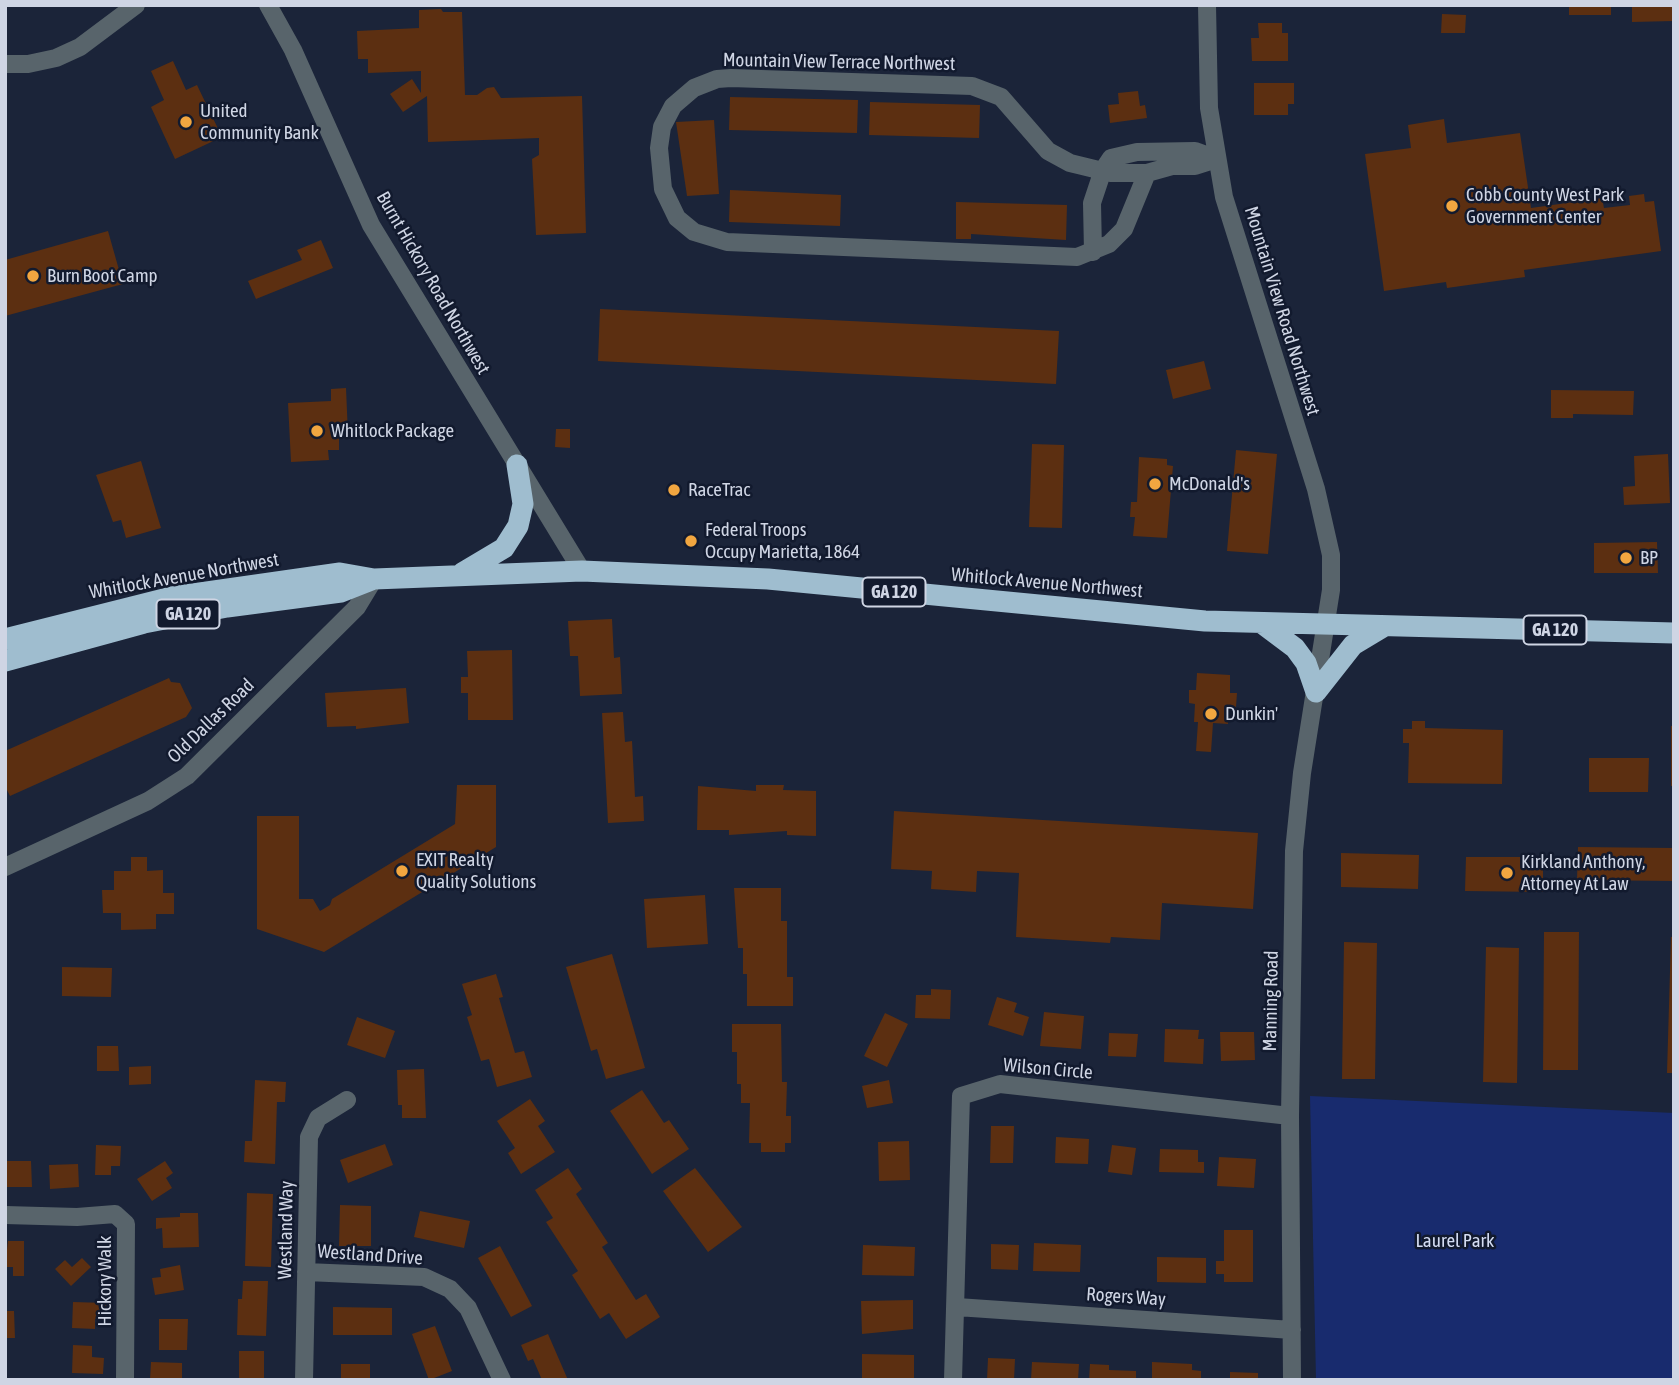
<!DOCTYPE html>
<style>
body{margin:0}
#map{position:relative;width:1679px;height:1385px;overflow:hidden;background:#1b2439;font-family:"Asap Condensed",sans-serif}
canvas{display:block}
.frame{position:absolute;inset:0;border:7px solid #cfd5e4;pointer-events:none}
</style>
<div id="map">
<canvas width="1679" height="1385"></canvas>
<div class="frame"></div>
</div>
<script>
const c = document.querySelector('canvas').getContext('2d');
c.lineJoin = 'round';
function fill(path, color) { c.fillStyle = color; c.fill(path, 'evenodd'); }
const poly = rows => new Path2D(rows.map(r => 'M' + r).join(''));
function strokePath(path, color, width, dash) { c.strokeStyle = color; c.lineWidth = width; c.lineCap = dash ? 'butt' : 'round'; c.setLineDash(dash || []); c.stroke(path); }
function drawText(font, color, halo, rows, align = 'center') {
  c.font = font + ' "Asap Condensed",sans-serif'; c.lineWidth = 5; c.setLineDash([]); c.textBaseline = 'middle'; c.strokeStyle = halo; c.fillStyle = color; for (const [text, x, y, turn = 0] of rows) {
    c.save(); c.translate(x, y); c.rotate((+turn || 0) * Math.PI / 180); c.textAlign = isNaN(turn) ? turn : align; if (halo) c.strokeText(text, 0, 0); c.fillText(text, 0, 0); c.restore();
  }
}
const green = poly([
 [1310,1096,1674,1113,1674,1380,1316,1380]
]);
const building = poly([
 [1569,5,1611,5,1611,15,1569,15],
 [1632,5,1674,5,1674,21,1632,22],
 [441,9,443,12,462,12,465,95,477,95,487,88,494,87,501,98,582,96,586,233,536,235,532,159,539,155,539,138,428,142,427,96,403,112,390,94,412,79,421,93,421,71,368,73,368,59,358,59,357,31,419,28,419,10],
 [1442,14,1466,15,1465,33,1441,33],
 [1258,23,1282,23,1282,33,1288,33,1288,61,1252,61,1251,38,1259,38],
 [173,61,186,90,197,85,222,137,175,159,151,107,164,100,151,71],
 [1254,83,1294,83,1294,104,1288,104,1288,115,1254,115],
 [1138,91,1140,106,1145,105,1147,118,1110,123,1108,105,1119,104,1118,93],
 [730,97,858,100,857,133,729,130],
 [870,102,980,105,979,138,869,135],
 [1444,119,1447,143,1520,133,1531,208,1602,198,1604,208,1630,205,1629,196,1644,194,1645,202,1654,201,1661,251,1524,270,1525,277,1447,288,1446,282,1384,291,1365,154,1411,148,1408,125],
 [714,120,719,194,687,196,676,122],
 [730,190,841,195,840,226,729,222],
 [956,202,1067,205,1066,240,971,234,971,239,956,239],
 [108,231,123,284,5,316,5,260],
 [321,240,333,268,256,299,248,281,302,260,297,250],
 [600,309,1059,331,1056,384,598,361],
 [1204,361,1211,389,1173,399,1166,370],
 [346,388,348,435,339,435,339,450,328,450,329,460,291,462,288,403,331,401,331,389],
 [1551,390,1634,391,1633,415,1573,414,1573,418,1551,418],
 [556,429,570,429,570,448,555,447],
 [1032,444,1064,445,1062,528,1029,527],
 [1236,450,1277,454,1268,554,1227,551],
 [1668,454,1670,503,1624,505,1623,487,1635,486,1634,456],
 [1139,457,1167,459,1167,465,1173,466,1167,538,1133,536,1135,517,1130,517,1131,502,1137,502],
 [141,461,161,528,126,538,121,520,113,522,96,475],
 [1657,542,1658,573,1594,573,1594,543],
 [612,619,614,658,620,657,622,694,580,696,578,656,570,656,568,621],
 [512,650,513,720,468,720,468,693,461,693,461,677,468,677,467,651],
 [1197,673,1230,675,1230,693,1237,693,1236,707,1229,706,1228,724,1213,723,1211,752,1196,751,1198,722,1194,722,1195,704,1189,703,1189,690,1196,690],
 [169,678,171,682,180,683,192,708,186,717,10,796,5,786,5,751],
 [406,688,409,723,356,729,356,726,327,727,325,693],
 [623,712,625,742,632,741,635,797,643,796,644,821,608,823,602,713],
 [1412,721,1425,721,1425,728,1503,730,1502,784,1408,783,1409,743,1403,743,1403,729,1412,729],
 [1671,726,1674,726,1674,786,1671,786],
 [1589,758,1649,758,1648,792,1589,792],
 [457,785,496,785,496,847,324,952,257,929,257,816,299,816,299,899,313,899,320,911,330,905,332,899,455,824],
 [756,785,784,785,783,790,816,791,816,836,787,835,787,831,729,835,729,830,697,830,698,786,756,791],
 [894,811,1258,833,1253,909,1162,903,1160,940,1111,937,1110,943,1016,937,1019,873,977,871,976,892,931,889,932,871,891,869],
 [1578,847,1674,848,1674,881,1577,880],
 [1341,853,1419,855,1418,889,1341,887],
 [131,857,147,857,147,871,163,870,163,893,174,893,174,914,156,914,156,929,121,930,121,913,103,913,102,890,114,890,114,871,131,871],
 [1466,857,1543,857,1543,892,1465,891],
 [734,888,781,888,781,921,787,921,787,977,793,977,793,1006,747,1006,747,974,743,974,743,948,738,948],
 [705,895,708,944,647,948,644,899],
 [1544,932,1579,932,1578,1070,1543,1070],
 [1671,937,1674,937,1674,1073,1667,1073],
 [1344,942,1377,943,1375,1079,1342,1079],
 [1486,947,1519,948,1517,1083,1483,1082],
 [612,954,645,1068,606,1079,597,1049,591,1051,566,967],
 [62,967,112,968,111,997,62,996],
 [496,974,503,997,499,998,515,1053,524,1051,532,1077,497,1087,489,1059,481,1061,467,1017,472,1015,462,984],
 [931,989,951,990,950,1019,915,1018,916,995,931,995],
 [997,997,1017,1003,1014,1012,1029,1017,1023,1036,988,1025],
 [1044,1012,1084,1016,1081,1049,1040,1046],
 [885,1013,908,1024,887,1067,864,1056],
 [357,1017,395,1031,385,1058,347,1045],
 [732,1024,781,1024,782,1082,787,1082,786,1116,791,1116,791,1143,785,1143,785,1152,761,1152,761,1143,749,1143,750,1103,741,1103,741,1084,737,1084,737,1052,732,1052],
 [1165,1029,1199,1030,1198,1039,1204,1039,1203,1064,1164,1062],
 [1220,1032,1254,1032,1255,1060,1221,1061],
 [1109,1033,1138,1034,1136,1057,1108,1056],
 [97,1046,118,1046,119,1071,97,1071],
 [151,1066,151,1084,129,1085,129,1067],
 [424,1069,426,1118,402,1118,402,1105,398,1105,397,1070],
 [255,1080,286,1082,285,1102,277,1102,275,1164,244,1162,245,1141,252,1141],
 [889,1080,893,1103,867,1108,862,1086],
 [642,1090,664,1123,669,1120,689,1149,652,1174,610,1111],
 [530,1099,545,1121,538,1126,555,1152,521,1174,508,1153,515,1148,497,1121],
 [991,1126,1014,1126,1013,1163,990,1163],
 [1056,1137,1089,1139,1088,1164,1055,1163],
 [909,1141,910,1180,879,1181,878,1142],
 [385,1144,393,1165,348,1183,340,1160],
 [96,1145,121,1146,120,1166,111,1166,111,1175,95,1175],
 [1112,1145,1136,1148,1132,1175,1108,1172],
 [1160,1149,1198,1150,1198,1162,1204,1162,1204,1173,1159,1172],
 [1219,1157,1256,1159,1254,1188,1217,1186],
 [7,1161,31,1161,32,1187,7,1187],
 [165,1161,173,1173,166,1178,172,1188,152,1201,137,1179],
 [78,1164,79,1187,50,1189,49,1165],
 [568,1168,582,1189,576,1194,608,1243,602,1247,636,1300,646,1294,660,1317,626,1339,609,1313,600,1319,572,1275,578,1271,546,1222,553,1218,535,1190],
 [695,1168,742,1227,708,1252,663,1191],
 [247,1193,273,1194,271,1267,245,1266],
 [340,1205,371,1206,371,1246,339,1246],
 [420,1211,470,1221,464,1248,414,1237],
 [180,1213,198,1213,199,1247,163,1248,162,1228,156,1229,156,1218,180,1217],
 [1224,1230,1253,1230,1253,1282,1224,1282,1224,1274,1216,1274,1216,1261,1224,1261],
 [8,1241,24,1241,24,1276,13,1276,13,1267,5,1267],
 [1034,1243,1081,1245,1080,1272,1033,1271],
 [991,1244,1019,1245,1018,1270,991,1269],
 [863,1245,915,1247,914,1276,862,1275],
 [500,1246,532,1306,511,1317,478,1258],
 [1157,1257,1206,1258,1206,1283,1157,1282],
 [82,1258,91,1267,71,1286,55,1269,65,1260,72,1267],
 [180,1265,184,1290,155,1295,152,1278,161,1277,160,1269],
 [243,1281,268,1281,266,1336,237,1335,238,1299,242,1299],
 [913,1300,913,1329,862,1334,861,1301],
 [73,1302,106,1303,105,1320,95,1319,95,1329,72,1328],
 [333,1307,392,1308,392,1335,333,1335],
 [5,1311,14,1311,15,1338,5,1338],
 [159,1319,188,1319,187,1350,159,1350],
 [435,1326,452,1371,429,1380,412,1334],
 [548,1334,568,1380,542,1380,533,1359,528,1361,521,1345],
 [73,1345,92,1346,92,1357,104,1358,103,1374,72,1373],
 [239,1351,264,1351,264,1380,239,1380],
 [862,1354,914,1355,914,1380,862,1380],
 [988,1358,1015,1359,1014,1380,987,1380],
 [151,1362,182,1363,182,1380,150,1380],
 [1032,1362,1079,1364,1078,1380,1031,1380],
 [1152,1362,1192,1364,1192,1370,1201,1371,1201,1380,1152,1380],
 [341,1364,370,1364,370,1380,341,1380],
 [1090,1364,1109,1365,1109,1370,1136,1371,1136,1380,1089,1380],
 [1230,1372,1258,1373,1258,1380,1230,1380]
]);
const minor = poly([
 [268,5,293,50,371,225,582,571],
 [1207,5,1209,108,1224,197,1316,489,1331,555,1331,590,1302,773,1294,851,1290,1116,1292,1380],
 [5,64,28,64,56,58,80,47,136,5],
 [1147,173,1124,229,1109,244,1077,257,727,242,694,232,677,218,663,189,659,148,662,127,673,106,694,88,717,79,731,78,972,86,1001,97,1048,151,1070,163,1111,173,1147,173,1172,166,1195,166,1217,159],
 [1093,252,1092,203,1103,170,1111,158,1137,152,1195,151,1217,159],
 [5,867,148,801,187,776,357,607,374,579],
 [5,1215,77,1217,115,1214,126,1224,125,1380],
 [306,1272,424,1277,450,1289,468,1308,502,1380],
 [957,1307,1292,1330],
 [304,1380,309,1137,318,1118,347,1100],
 [953,1380,961,1096,1000,1084,1290,1116]
]);
const highway = poly([
 [462,573,504,548,518,526,523,504,517,465],
 [1263,624,1295,648,1306,663,1316,692],
 [5,639,172,597,340,573,374,579,582,571,768,579,1205,621,1674,633],
 [5,661,144,623,227,607,341,592,374,579],
 [1316,692,1353,645,1383,627]
]);
const markers = [
 [186,122,7,"#f1a640"],
 [1452,206,7,"#f1a640"],
 [33,276,7,"#f1a640"],
 [317,431,7,"#f1a640"],
 [1155,484,7,"#f1a640"],
 [674,490,7,"#f1a640"],
 [691,541,7,"#f1a640"],
 [1626,558,7,"#f1a640"],
 [1211,714,7,"#f1a640"],
 [402,871,7,"#f1a640"],
 [1507,873,7,"#f1a640"]
];
const shields = [
 [894,592,63],
 [188,614,63],
 [1555,630,63]
];
const shieldNames = [
 ["GA 120",894,592],
 ["GA 120",188,614],
 ["GA 120",1555,630]
];
const streetNames = [
 ["Mountain View Terrace Northwest",839,62,1],
 ["Burnt Hickory Road Northwest",433,283,60],
 ["Mountain View Road Northwest",1282,311,73],
 ["Whitlock Avenue Northwest",184,576,-10],
 ["Whitlock Avenue Northwest",1047,583,5],
 ["Old Dallas Road",211,721,-44],
 ["Manning Road",1271,1001,-89],
 ["Wilson Circle",1048,1069,5],
 ["Westland Way",286,1230,-89],
 ["Westland Drive",370,1255,4],
 ["Hickory Walk",105,1281,-90],
 ["Rogers Way",1126,1297,4]
];
const poiNames = [
 ["United",200,111],
 ["Community Bank",200,133],
 ["Cobb County West Park",1466,195],
 ["Government Center",1466,217],
 ["Burn Boot Camp",47,276],
 ["Whitlock Package",331,431],
 ["McDonald's",1169,484],
 ["RaceTrac",688,490],
 ["Federal Troops",705,530],
 ["Occupy Marietta, 1864",705,552],
 ["BP",1640,558],
 ["Dunkin'",1225,714],
 ["EXIT Realty",416,860],
 ["Quality Solutions",416,882],
 ["Kirkland Anthony,",1521,862],
 ["Attorney At Law",1521,884]
];
const parkNames = [
 ["Laurel Park",1455,1241]
];
fill(green, '#182b6e');
fill(building, '#5c2f11');
strokePath(minor, '#58646b', 18);
strokePath(highway, '#9fbdcf', 21);
for (const [x, y, r, color] of markers) { const dot = new Path2D(); dot.arc(x, y, r, 0, 2 * Math.PI); c.fillStyle = color; c.fill(dot); strokePath(dot, '#121a2e', 2.5); }
for (const [x, y, w] of shields) { const box = new Path2D(); box.roundRect(x - w / 2, y - 14.5, w, 29, 5); c.fillStyle = '#121a2e'; c.fill(box); strokePath(box, '#cfd5e4', 2); }
drawText('bold 18px', '#cfd5e4', null, shieldNames);
drawText('19px', '#cfd5e4', '#121a2e', streetNames);
drawText('19px', '#cfd5e4', '#121a2e', poiNames, 'left');
drawText('19px', '#d4ddf3', '#121a2e', parkNames);
</script>
